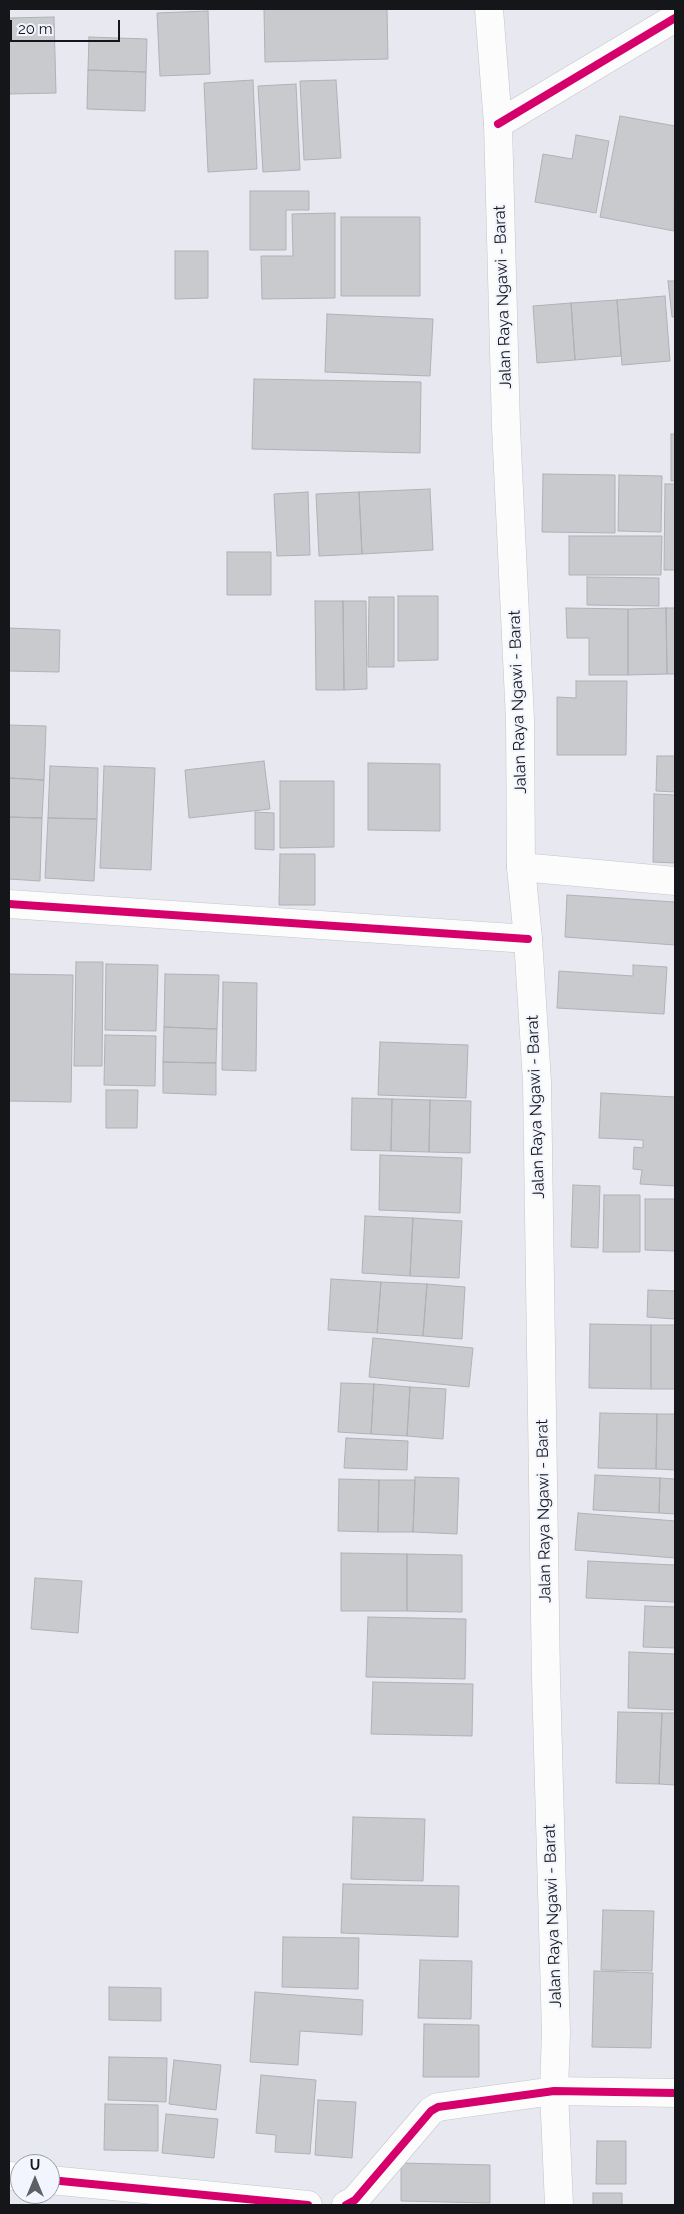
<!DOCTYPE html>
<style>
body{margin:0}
#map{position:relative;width:684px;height:2214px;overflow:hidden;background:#e8e9f0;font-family:Raleway,sans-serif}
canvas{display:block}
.frame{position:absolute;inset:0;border:10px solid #15161a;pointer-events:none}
.north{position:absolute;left:10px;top:2154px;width:50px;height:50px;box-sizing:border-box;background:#f2f5fe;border:1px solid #9a9ca3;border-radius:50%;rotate:0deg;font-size:14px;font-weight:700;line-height:20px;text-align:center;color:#15161a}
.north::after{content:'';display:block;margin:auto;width:18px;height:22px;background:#5f6065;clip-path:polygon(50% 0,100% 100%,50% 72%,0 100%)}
.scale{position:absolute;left:10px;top:20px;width:110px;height:22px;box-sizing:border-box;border:2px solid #15161a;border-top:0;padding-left:6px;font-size:15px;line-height:18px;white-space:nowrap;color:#15161a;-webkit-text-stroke:4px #f2f5fe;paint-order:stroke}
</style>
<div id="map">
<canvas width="684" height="2214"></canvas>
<div class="frame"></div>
<div class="north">U</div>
<div class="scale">20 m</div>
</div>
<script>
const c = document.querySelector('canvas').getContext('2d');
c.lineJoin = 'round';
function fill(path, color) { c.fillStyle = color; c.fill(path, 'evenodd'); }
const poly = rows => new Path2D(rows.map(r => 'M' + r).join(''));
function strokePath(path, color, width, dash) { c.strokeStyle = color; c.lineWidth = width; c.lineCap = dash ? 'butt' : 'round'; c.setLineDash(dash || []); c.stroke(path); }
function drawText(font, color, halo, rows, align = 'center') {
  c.font = font + ' Raleway,sans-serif'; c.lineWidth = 4; c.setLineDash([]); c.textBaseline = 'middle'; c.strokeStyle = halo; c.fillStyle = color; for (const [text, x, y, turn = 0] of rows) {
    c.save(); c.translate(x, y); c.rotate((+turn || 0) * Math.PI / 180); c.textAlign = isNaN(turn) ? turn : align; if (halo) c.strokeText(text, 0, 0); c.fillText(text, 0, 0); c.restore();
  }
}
const building = poly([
 [264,9,387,9,388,59,265,62,264,9],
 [208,11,210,74,160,76,157,13,208,11],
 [54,17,56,93,9,94,9,18,54,17],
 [89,37,147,39,146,72,88,70,89,37],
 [88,70,146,72,145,111,87,109,88,70],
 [253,80,257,169,208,172,204,83,253,80],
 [336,80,341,158,304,160,300,81,336,80],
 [296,84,300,170,263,172,258,86,296,84],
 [620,116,675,126,674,231,600,217,620,116],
 [576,135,609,141,596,213,535,202,543,154,572,159,576,135],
 [250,191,309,191,309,210,286,210,286,250,250,250,250,191],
 [335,213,335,298,262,299,261,256,293,256,292,214,335,213],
 [341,217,420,217,420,296,341,296,341,217],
 [175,251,208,251,208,298,175,299,175,251],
 [668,281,675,281,675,317,672,317,668,281],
 [665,296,670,361,622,365,617,300,665,296],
 [617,300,621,356,575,360,571,303,617,300],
 [571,303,575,360,537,363,533,306,571,303],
 [327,314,433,319,430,376,325,372,327,314],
 [254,379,421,382,420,453,252,449,254,379],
 [671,434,675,434,675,481,671,481,671,434],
 [543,474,615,475,615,533,542,532,543,474],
 [619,475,662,476,661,532,618,531,619,475],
 [665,484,675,484,675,570,664,570,665,484],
 [430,489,433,550,362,554,359,492,430,489],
 [308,492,310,555,277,556,274,494,308,492],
 [359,492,362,554,319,556,316,494,359,492],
 [569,536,662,536,661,575,569,575,569,536],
 [227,552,271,552,271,595,227,595,227,552],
 [587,577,659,578,659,606,587,605,587,577],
 [398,596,438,596,438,660,398,661,398,596],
 [369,597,394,597,394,667,368,667,369,597],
 [315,601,343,601,344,690,316,690,315,601],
 [343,601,366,601,367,689,344,690,343,601],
 [566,608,628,609,628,675,589,675,589,638,567,638,566,608],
 [666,608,675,608,675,674,667,674,666,608],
 [666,608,667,674,628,675,628,609,666,608],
 [9,628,60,630,59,672,9,671,9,628],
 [576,681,627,681,626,755,557,755,557,697,576,698,576,681],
 [9,725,46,726,44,780,9,778,9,725],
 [657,756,675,756,675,792,656,791,657,756],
 [264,761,270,809,189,818,185,770,264,761],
 [368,763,440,764,440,831,368,830,368,763],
 [50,766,98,768,97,819,48,818,50,766],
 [104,766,155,768,151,870,100,868,104,766],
 [9,778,44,780,42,818,9,817,9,778],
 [280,781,334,781,334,847,280,848,280,781],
 [654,794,675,795,675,863,653,862,654,794],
 [255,812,274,813,274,850,255,849,255,812],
 [9,817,42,818,40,881,9,879,9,817],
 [48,818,97,819,94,881,45,878,48,818],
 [280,854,315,854,315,905,279,905,280,854],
 [567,895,675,902,675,945,565,937,567,895],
 [76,962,103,962,102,1066,74,1066,76,962],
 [106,964,158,965,156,1031,105,1030,106,964],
 [633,965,667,967,664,1014,557,1008,559,971,633,976,633,965],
 [9,974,73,975,71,1102,9,1101,9,974],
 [165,974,219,975,217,1029,164,1027,165,974],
 [223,982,257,983,256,1071,222,1070,223,982],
 [164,1027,217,1029,216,1063,163,1062,164,1027],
 [105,1035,156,1036,155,1086,104,1085,105,1035],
 [380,1042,468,1045,466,1098,378,1095,380,1042],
 [163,1062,216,1063,216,1095,163,1093,163,1062],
 [106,1090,138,1090,137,1128,106,1128,106,1090],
 [601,1093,675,1097,675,1186,640,1184,642,1170,633,1169,634,1147,643,1148,643,1140,599,1138,601,1093],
 [352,1098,392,1099,391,1151,351,1150,352,1098],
 [392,1099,430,1100,429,1152,391,1151,392,1099],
 [430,1100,471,1101,470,1153,429,1152,430,1100],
 [380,1155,462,1158,460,1213,379,1210,380,1155],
 [573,1185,600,1186,598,1248,571,1247,573,1185],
 [604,1195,640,1195,640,1252,603,1252,604,1195],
 [645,1199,675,1199,675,1251,645,1250,645,1199],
 [365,1216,413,1218,410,1276,362,1273,365,1216],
 [413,1218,462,1221,459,1278,410,1276,413,1218],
 [331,1279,381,1282,377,1333,328,1330,331,1279],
 [381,1282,427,1284,423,1336,377,1333,381,1282],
 [427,1284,465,1287,462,1339,423,1336,427,1284],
 [648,1290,675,1291,675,1319,647,1317,648,1290],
 [590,1324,651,1325,651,1389,589,1388,590,1324],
 [651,1325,675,1325,675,1389,651,1389,651,1325],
 [373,1338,473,1348,469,1387,369,1377,373,1338],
 [341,1383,374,1384,371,1434,338,1432,341,1383],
 [374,1384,410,1387,407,1436,371,1434,374,1384],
 [410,1387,446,1389,443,1439,407,1436,410,1387],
 [600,1413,657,1414,656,1469,598,1468,600,1413],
 [657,1414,675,1414,675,1470,656,1469,657,1414],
 [346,1438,408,1441,407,1470,344,1468,346,1438],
 [595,1475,660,1478,659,1513,593,1510,595,1475],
 [415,1477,459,1478,457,1534,413,1532,415,1477],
 [660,1478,675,1479,675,1514,659,1513,660,1478],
 [339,1479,379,1480,378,1532,338,1531,339,1479],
 [379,1480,415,1480,413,1532,378,1532,379,1480],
 [578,1513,675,1521,675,1558,575,1550,578,1513],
 [341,1553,407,1554,407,1611,341,1611,341,1553],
 [407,1554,462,1555,462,1612,407,1611,407,1554],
 [588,1561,675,1565,675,1602,586,1598,588,1561],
 [35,1578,82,1581,78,1633,31,1629,35,1578],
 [645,1606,675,1607,675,1648,643,1647,645,1606],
 [368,1617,466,1619,465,1679,366,1677,368,1617],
 [629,1652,675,1654,675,1710,628,1708,629,1652],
 [373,1682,473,1684,472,1736,371,1734,373,1682],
 [618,1712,662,1713,659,1784,616,1783,618,1712],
 [662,1713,675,1713,675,1785,659,1784,662,1713],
 [353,1817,425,1819,423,1881,351,1879,353,1817],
 [343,1884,459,1886,458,1937,341,1933,343,1884],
 [603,1910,654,1911,652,1971,601,1970,603,1910],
 [283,1937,359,1938,358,1989,282,1987,283,1937],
 [420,1960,472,1961,471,2019,418,2018,420,1960],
 [594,1971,653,1973,651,2048,592,2047,594,1971],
 [109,1987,161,1988,161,2021,109,2020,109,1987],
 [255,1992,363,2000,362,2035,300,2031,298,2065,250,2062,255,1992],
 [424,2024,479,2025,479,2077,423,2077,424,2024],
 [109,2057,167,2058,166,2102,108,2100,109,2057],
 [174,2060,221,2065,216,2110,169,2104,174,2060],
 [261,2075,316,2080,310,2154,275,2152,276,2135,256,2133,261,2075],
 [318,2100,356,2102,352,2158,315,2155,318,2100],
 [105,2104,158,2105,158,2151,104,2150,105,2104],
 [166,2114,218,2119,214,2158,162,2153,166,2114],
 [597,2141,626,2141,626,2184,596,2184,597,2141],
 [401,2163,490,2165,490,2203,401,2201,401,2163],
 [593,2193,622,2193,622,2205,593,2205,593,2193]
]);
const minor = poly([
 [498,124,675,18],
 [521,867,675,881],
 [9,904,528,939],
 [9,2176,20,2177],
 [50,2180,308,2205],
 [346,2205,355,2200,431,2111,438,2107,554,2091,675,2093]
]);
const secondary = poly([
 [489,9,498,124,506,427,520,720,521,867,528,939,537,1082,546,1679,556,2032,554,2091,559,2205]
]);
const cycleway = poly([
 [498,124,675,18],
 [9,904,528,939],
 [50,2180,308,2205],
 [346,2205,355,2200,431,2111,438,2107,554,2091,675,2093]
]);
const streetNames = [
 ["Jalan Raya Ngawi - Barat",503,297,-92],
 ["Jalan Raya Ngawi - Barat",518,702,-92],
 ["Jalan Raya Ngawi - Barat",536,1107,-92],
 ["Jalan Raya Ngawi - Barat",544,1511,-91],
 ["Jalan Raya Ngawi - Barat",553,1916,-92]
];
fill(building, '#c9cace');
strokePath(building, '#b0b1b7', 1);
strokePath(minor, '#c4c5c9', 29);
strokePath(secondary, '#c4c5c9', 29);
strokePath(minor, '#fcfcfd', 28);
strokePath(secondary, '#fcfcfd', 28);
strokePath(cycleway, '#d6006c', 8);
drawText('16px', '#15161a', '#f2f5fe', streetNames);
</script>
